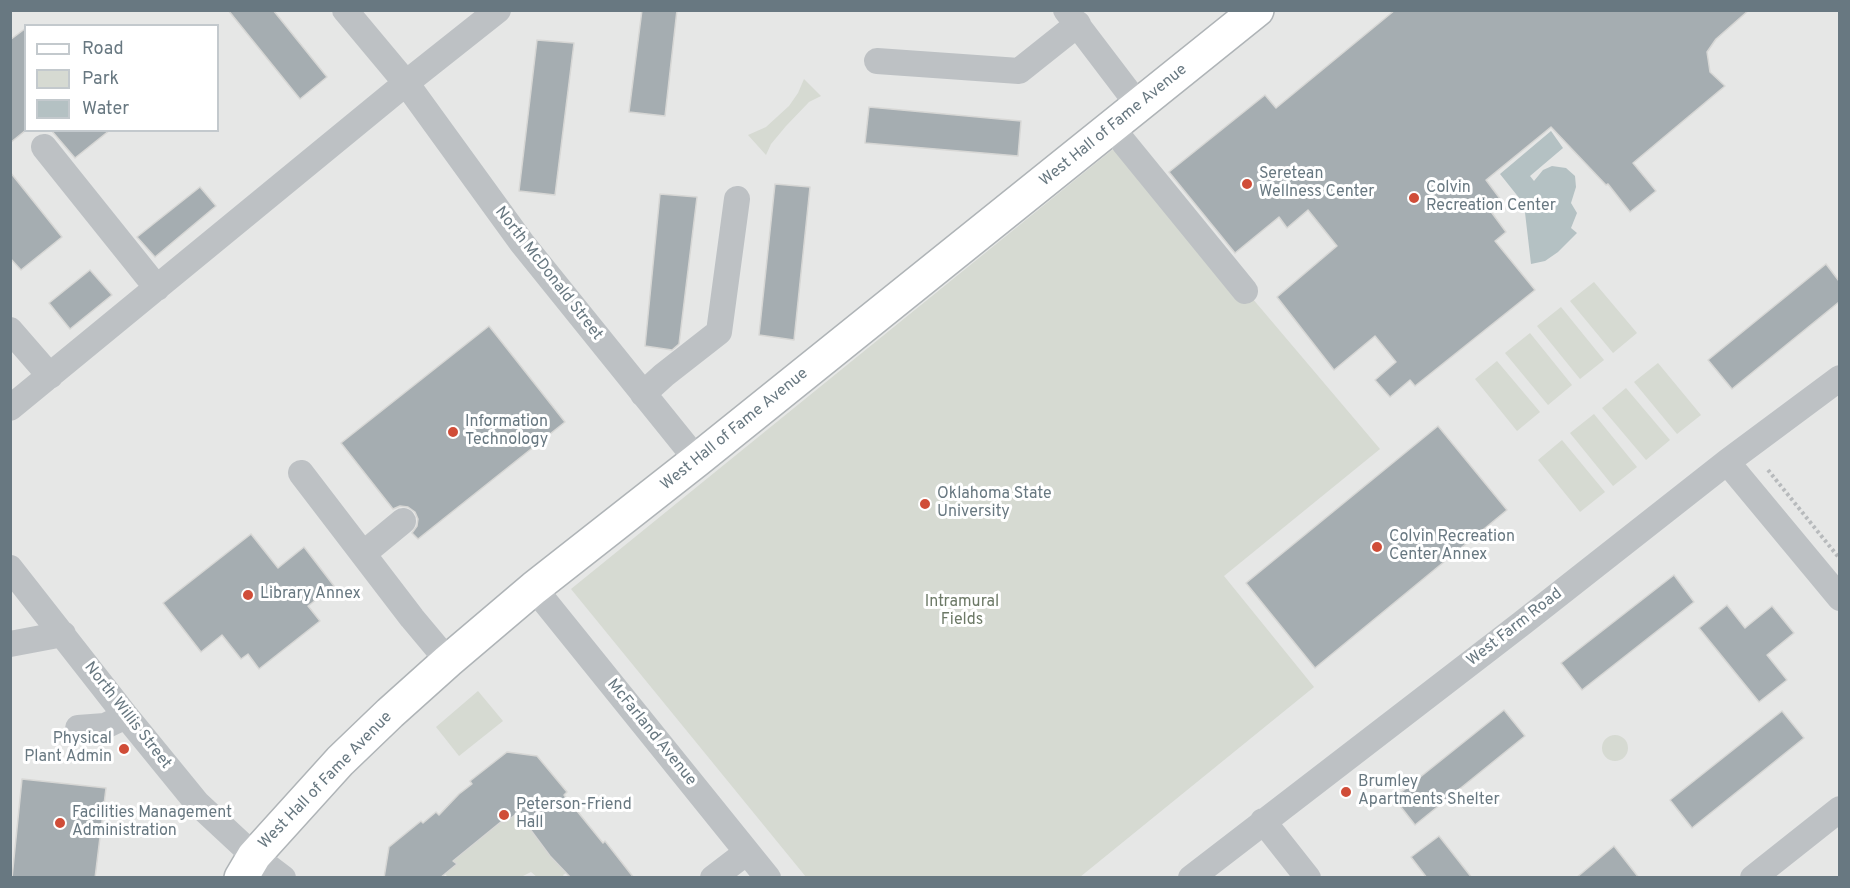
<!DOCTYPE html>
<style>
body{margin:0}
#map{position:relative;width:1850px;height:888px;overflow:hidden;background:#f6f5f3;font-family:Overpass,sans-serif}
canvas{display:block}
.frame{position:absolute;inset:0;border:12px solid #687881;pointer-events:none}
.legend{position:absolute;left:24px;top:24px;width:195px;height:108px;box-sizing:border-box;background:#fff;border:2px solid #c3c9cd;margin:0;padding:8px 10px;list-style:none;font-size:18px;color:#687881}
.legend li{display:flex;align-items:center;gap:12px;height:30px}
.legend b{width:30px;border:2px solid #c3c9cd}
</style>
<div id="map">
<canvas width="1850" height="888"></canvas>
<div class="frame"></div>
<ul class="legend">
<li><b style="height:8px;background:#fff"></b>Road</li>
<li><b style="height:16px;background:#d6dad2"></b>Park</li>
<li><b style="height:16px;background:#b4c1c3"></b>Water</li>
</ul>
</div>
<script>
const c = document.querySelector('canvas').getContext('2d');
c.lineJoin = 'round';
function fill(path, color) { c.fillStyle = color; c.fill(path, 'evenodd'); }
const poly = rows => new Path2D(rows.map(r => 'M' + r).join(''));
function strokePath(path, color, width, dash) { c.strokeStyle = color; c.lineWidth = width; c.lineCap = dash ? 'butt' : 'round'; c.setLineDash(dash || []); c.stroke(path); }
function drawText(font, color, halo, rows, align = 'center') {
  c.font = font + ' Overpass,sans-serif'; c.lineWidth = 6; c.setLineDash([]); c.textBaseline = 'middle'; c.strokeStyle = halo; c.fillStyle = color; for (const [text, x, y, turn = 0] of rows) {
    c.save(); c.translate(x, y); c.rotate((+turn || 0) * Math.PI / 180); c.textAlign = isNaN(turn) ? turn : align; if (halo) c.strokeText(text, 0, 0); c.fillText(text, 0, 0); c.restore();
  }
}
const built = poly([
 [11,11,1839,11,1839,877,11,877],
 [26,26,218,26,218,130,26,130]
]);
const green = poly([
 [804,79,821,96,809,102,786,126,771,144,766,155,748,135,766,127,789,106,798,93],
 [1112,150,1124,153,1135,160,1380,449,1224,576,1314,687,1080,877,806,877,571,589],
 [1594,282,1637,333,1613,353,1570,301],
 [1561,307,1604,360,1580,379,1537,326],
 [1530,333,1572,385,1548,405,1505,353],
 [1497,361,1540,412,1517,431,1475,379],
 [1658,363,1701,415,1677,434,1634,382],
 [1626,388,1670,440,1646,460,1602,408],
 [1594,414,1637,467,1613,486,1570,433],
 [1562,440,1605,492,1580,512,1538,460],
 [478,691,503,721,459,756,436,727],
 '1602 748a13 13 0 1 1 26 0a13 13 0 1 1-26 0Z',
 [515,815,524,825,527,825,566,873,563,875,565,878,537,877,531,872,519,878,448,877,445,874,456,865,453,861,502,821,504,823]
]);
const water = poly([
 [1551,131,1563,148,1530,176,1534,181,1543,170,1552,166,1566,168,1575,176,1576,187,1571,203,1577,213,1571,228,1577,233,1558,252,1545,261,1531,264,1524,204,1500,174]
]);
const building = poly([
 [228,10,273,10,327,77,300,99,228,10],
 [642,10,677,10,665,116,629,112,642,10],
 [1395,10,1749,10,1716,39,1707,52,1710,72,1725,86,1633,163,1656,191,1630,212,1608,184,1606,185,1551,127,1486,180,1501,200,1489,209,1506,232,1495,241,1535,290,1415,386,1410,380,1390,397,1375,380,1396,362,1375,336,1334,370,1277,297,1337,246,1308,210,1287,228,1279,217,1235,253,1169,172,1265,95,1276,108,1395,10],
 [26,28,26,130,10,143,10,40,26,28],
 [537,40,574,43,555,195,519,191,537,40],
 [869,107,1021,121,1018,156,865,143,869,107],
 [51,130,110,130,75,158,51,130],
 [10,172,62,237,21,270,10,258,10,172],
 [775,184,810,187,794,340,759,335,775,184],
 [200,187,216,206,155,257,137,237,200,187],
 [660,194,697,197,679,344,672,350,645,346,660,194],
 [1826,264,1839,281,1839,302,1732,389,1708,360,1826,264],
 [90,270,112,295,70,329,49,303,90,270],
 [489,326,565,422,418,539,412,533,417,526,418,519,415,512,408,507,400,506,393,509,341,443,489,326],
 [1438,426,1507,510,1315,668,1246,583,1438,426],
 [251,534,278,568,304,547,334,586,308,606,320,621,259,669,248,654,241,659,222,635,201,652,163,603,251,534],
 [1674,575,1694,602,1582,690,1561,663,1674,575],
 [1727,605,1745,628,1772,606,1794,633,1767,655,1787,680,1759,702,1699,628,1727,605],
 [1504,710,1525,736,1415,825,1394,798,1504,710],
 [1782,711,1804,738,1692,828,1670,800,1782,711],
 [507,752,537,756,567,792,564,795,603,843,605,841,634,878,571,878,550,856,527,825,524,826,515,815,504,823,502,821,453,861,457,864,440,878,384,878,389,847,421,821,423,823,436,812,439,815,459,794,472,784,470,781,507,752],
 [22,779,106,788,95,878,12,878,22,779],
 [1439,836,1472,878,1427,878,1411,857,1439,836],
 [1614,846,1639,878,1576,878,1614,846]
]);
const path = poly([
 [1768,470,1840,559]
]);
const minor = poly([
 [345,10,406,83,522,243,697,460],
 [1066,10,1139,106],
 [877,61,1019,71,1078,24],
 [1112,128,1245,291],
 [44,147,157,288],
 [10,330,50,376],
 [643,394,664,375,719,332,737,199],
 [10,408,406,83,498,10],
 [1727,462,1840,598],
 [301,473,412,618,448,661],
 [363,554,403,521],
 [10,568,126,716,197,803,254,856,283,878],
 [534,588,768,878],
 [10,644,63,634],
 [78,728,105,726,126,716],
 [1263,821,1308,878],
 [713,878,747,852],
 [1191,878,1521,624,1727,462,1840,378],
 [1753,878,1840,809]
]);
const major = poly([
 [241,878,254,856,340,761,390,713,448,661,534,588,697,460,1257,10]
]);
const markers = [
 [1247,184,6,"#d04d38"],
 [1414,198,6,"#d04d38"],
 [453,432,6,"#d04d38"],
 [925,504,6,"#d04d38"],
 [1377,547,6,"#d04d38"],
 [248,595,6,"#d04d38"],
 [124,749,6,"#d04d38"],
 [1346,792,6,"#d04d38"],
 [504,815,6,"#d04d38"],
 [60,823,6,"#d04d38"]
];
const streetNames = [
 ["West Hall of Fame Avenue",1114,126,-39],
 ["North McDonald Street",548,274,52],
 ["West Hall of Fame Avenue",735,430,-39],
 ["West Farm Road",1515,628,-38],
 ["North Willis Street",127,716,52],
 ["McFarland Avenue",651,733,51],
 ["West Hall of Fame Avenue",326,781,-46]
];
const poiNames = [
 ["Seretean",1259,175],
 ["Wellness Center",1259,193],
 ["Colvin",1426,189],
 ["Recreation Center",1426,207],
 ["Information",465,423],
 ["Technology",465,441],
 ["Oklahoma State",937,495],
 ["University",937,513],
 ["Colvin Recreation",1389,538],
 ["Center Annex",1389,556],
 ["Library Annex",260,595],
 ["Physical",112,740,"right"],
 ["Plant Admin",112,758,"right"],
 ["Brumley",1358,783],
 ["Apartments Shelter",1358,801],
 ["Peterson-Friend",516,806],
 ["Hall",516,824],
 ["Facilities Management",72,814],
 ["Administration",72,832]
];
const parkNames = [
 ["Intramural",962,603],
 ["Fields",962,621]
];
fill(built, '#e6e7e6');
fill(green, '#d6dad2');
fill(water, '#b4c1c3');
fill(building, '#a5adb1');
strokePath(building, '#d7d7d5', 1.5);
strokePath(major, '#afb4b7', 36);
strokePath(path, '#b7babc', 4, [3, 3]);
strokePath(minor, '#bdc1c4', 26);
strokePath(major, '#fff', 33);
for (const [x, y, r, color] of markers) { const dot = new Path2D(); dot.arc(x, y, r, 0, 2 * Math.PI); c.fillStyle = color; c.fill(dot); strokePath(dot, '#fff', 2); }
drawText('16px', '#687881', '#fff', streetNames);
drawText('16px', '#687881', '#fff', poiNames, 'left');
drawText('16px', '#6c7966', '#fff', parkNames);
</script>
